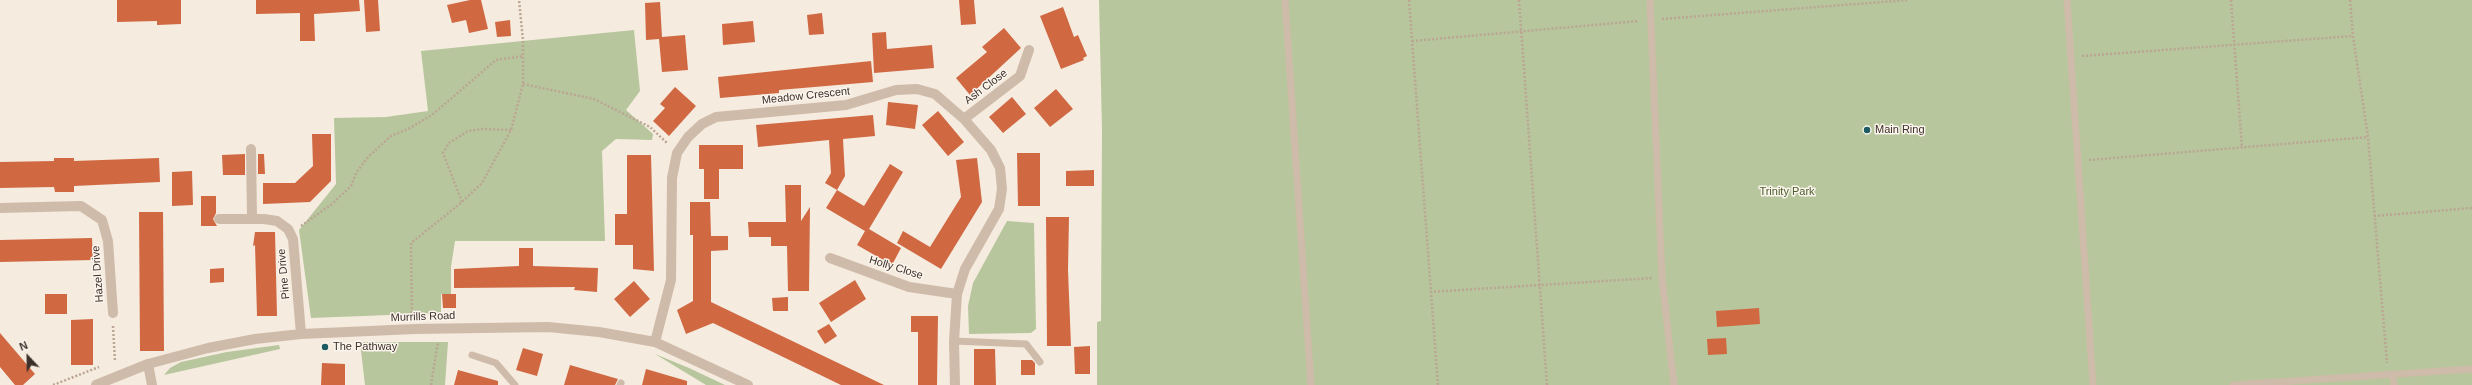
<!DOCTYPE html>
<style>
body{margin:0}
#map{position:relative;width:2472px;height:385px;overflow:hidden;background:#f5ebdf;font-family:Helvetica,sans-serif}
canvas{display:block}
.north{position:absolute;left:8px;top:337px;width:40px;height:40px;-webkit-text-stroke:3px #fcf5ed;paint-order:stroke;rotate:338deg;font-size:11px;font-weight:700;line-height:16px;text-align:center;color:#3c302a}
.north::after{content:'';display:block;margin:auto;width:14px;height:18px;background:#3c302a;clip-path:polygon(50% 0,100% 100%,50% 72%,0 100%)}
</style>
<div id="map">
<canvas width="2472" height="385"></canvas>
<div class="north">N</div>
</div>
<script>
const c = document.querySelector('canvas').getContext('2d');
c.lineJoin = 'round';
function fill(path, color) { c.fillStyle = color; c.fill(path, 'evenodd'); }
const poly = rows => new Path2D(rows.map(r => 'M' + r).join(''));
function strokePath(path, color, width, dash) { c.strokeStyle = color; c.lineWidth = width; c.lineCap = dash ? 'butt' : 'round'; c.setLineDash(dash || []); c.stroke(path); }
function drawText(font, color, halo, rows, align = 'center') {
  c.font = font + ' Helvetica,sans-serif'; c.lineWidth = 3; c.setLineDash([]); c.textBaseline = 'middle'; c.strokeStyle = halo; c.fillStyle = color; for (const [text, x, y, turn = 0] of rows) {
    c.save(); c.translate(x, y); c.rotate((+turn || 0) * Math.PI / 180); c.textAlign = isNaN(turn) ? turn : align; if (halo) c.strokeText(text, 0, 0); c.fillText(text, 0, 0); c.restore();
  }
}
const green = poly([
 [1099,0,2472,0,2472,385,1097,385,1097,322,1101,321,1102,130],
 [634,30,640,91,626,110,653,134,652,140,616,139,602,151,605,241,455,241,451,267,451,294,441,294,441,313,311,318,299,230,336,184,334,118,386,117,428,111,421,51],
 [1007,221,1034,223,1036,329,1031,333,969,334,968,306,973,283],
 [360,342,448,342,445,385,365,385],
 [279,345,280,349,164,375,170,368,181,362,227,352],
 [655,354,689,368,725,385,706,385]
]);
const building = poly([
 [117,0,181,0,181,24,157,25,157,21,117,22],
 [256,0,359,0,360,11,314,14,315,41,300,41,300,13,256,14],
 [364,0,378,0,380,31,366,32],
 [470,0,481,0,488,29,469,33,466,20,452,23,447,5],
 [959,0,974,0,976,24,961,25],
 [660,2,662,37,685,35,688,70,662,72,659,39,646,40,645,3],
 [1063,7,1074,37,1078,35,1087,56,1083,58,1084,60,1061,69,1040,16],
 [822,13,824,34,809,35,807,15],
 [510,20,511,36,497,37,495,22],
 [753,21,755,42,723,45,722,24],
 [1004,28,1021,48,970,95,956,78,987,52,982,47],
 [886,32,887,49,932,45,934,68,874,73,872,33],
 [871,61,873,82,779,90,779,93,720,98,718,77],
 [675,87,696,106,669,136,653,121,665,108,660,104],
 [1056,89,1073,109,1050,127,1034,108],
 [1012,97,1026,114,1003,133,989,117],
 [888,102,918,105,915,129,886,125],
 [938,111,964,142,948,156,922,125],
 [873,115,875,136,843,139,845,176,837,190,825,183,831,173,829,140,758,147,756,125],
 [312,134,331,134,331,181,310,202,263,204,263,183,295,183,313,166],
 [699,145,743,145,743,169,719,169,719,199,704,199,704,169,699,169],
 [1017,153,1040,153,1040,206,1018,206],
 [245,154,245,175,223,175,222,155],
 [258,154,264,154,265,174,258,174],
 [627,155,651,155,654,271,633,269,633,245,615,245,615,214,627,214],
 [54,158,74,158,74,161,159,158,160,182,74,186,74,192,55,192,54,187,0,188,0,162,54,161],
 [977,158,982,202,941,269,897,243,903,231,930,247,961,197,956,160],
 [890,164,903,172,869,229,901,248,892,265,857,245,865,231,826,208,837,190,864,206],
 [1094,170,1094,186,1066,186,1066,171],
 [192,171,193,205,172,206,172,172],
 [785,185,801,185,801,221,810,207,809,291,788,291,787,246,771,246,771,237,749,237,748,222,786,222],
 [201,196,216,196,216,213,213,219,217,226,201,226],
 [690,202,710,202,711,236,728,236,728,250,711,251,711,302,884,385,841,385,713,323,686,334,677,310,693,301,693,235,690,235],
 [139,212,163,212,164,351,140,351],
 [1046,217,1069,217,1068,270,1071,346,1047,346],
 [255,232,275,232,277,316,257,316,255,245,253,246],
 [92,238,93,260,0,262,0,240],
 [519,248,533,248,533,266,598,268,597,292,574,290,575,287,454,288,454,269,519,266],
 [224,268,224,282,210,283,210,269],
 [855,280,866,299,831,322,819,303],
 [634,281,650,299,630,317,614,299],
 [45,294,67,294,67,314,45,314],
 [442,294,456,294,456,308,443,308],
 [788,297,788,311,773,311,772,298],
 [1759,308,1760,324,1717,327,1716,311],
 [911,316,938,316,937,385,918,385,918,332,911,332],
 [93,319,93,365,71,365,71,320],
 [829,324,837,336,825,344,817,331],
 [0,333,35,374,23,385,15,385,0,367],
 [1726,338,1727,354,1708,355,1707,339],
 [1090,346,1090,374,1075,374,1074,347],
 [523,348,543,354,537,376,516,370],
 [974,349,995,349,996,385,974,385],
 [1021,360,1032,360,1035,363,1035,375,1021,375],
 [322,363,345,364,345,385,321,385],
 [570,365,618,379,615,385,564,385],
 [646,369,687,381,687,385,642,385],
 [458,370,498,381,498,385,454,385]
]);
const path = poly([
 [1409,0,1438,385],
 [1519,0,1547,385],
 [2231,0,2242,148],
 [2350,0,2353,36,2368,137,2387,363],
 [1662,19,1908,0],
 [1412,41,1639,21],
 [2082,56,2353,36],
 [523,84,594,99,650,127,667,143],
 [2089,160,2368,137],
 [462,202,443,153,449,143,468,131,482,129,511,130],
 [2374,216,2472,208],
 [301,226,332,204,351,186,356,173,368,157,391,136,410,128,432,115,496,60,523,56],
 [1430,292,1652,278],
 [412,317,411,243,462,202,482,183,511,130,523,84,523,40,519,0],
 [113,326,115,362],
 [53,385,99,367],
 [431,385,438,342]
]);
const service = poly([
 [1285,0,1311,385],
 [1650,0,1662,278,1674,385],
 [2067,0,2093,385],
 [954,341,1026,344,1040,362],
 [472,355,496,363,515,385],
 [2393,375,2394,385],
 [620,385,621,383],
 [2233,385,2472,369]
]);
const minor = poly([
 [964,119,1020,76,1029,50],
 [251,149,252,218],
 [0,208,81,206,102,220,108,241,113,313],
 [219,219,264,219,277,221,288,229,293,239,301,334],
 [830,258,909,287,957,294],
 [655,342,671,280,672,178,677,153,688,137,702,124,716,117,846,105,896,90,917,89,935,94,964,119,991,150,1000,168,1002,189,999,209,965,269,957,294,954,341,955,385],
 [148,364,152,385],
 [96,385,148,364,208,348,255,339,301,334,415,329,548,327,599,332,655,342,748,385]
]);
const markers = [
 [1867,130,4,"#1b5b61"],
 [325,347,4,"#1b5b61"]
];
const streetNames = [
 ["Ash Close",986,87,-37],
 ["Meadow Crescent",806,96,-6],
 ["Holly Close",896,268,17],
 ["Hazel Drive",98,274,-94],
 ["Pine Drive",284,274,-95],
 ["Murrills Road",423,317,-2]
];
const poiNames = [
 ["Main Ring",1875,130],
 ["The Pathway",333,347]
];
const parkNames = [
 ["Trinity Park",1787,192]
];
fill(green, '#b7c69d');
fill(building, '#d06842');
strokePath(path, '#bba593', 2.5, [2, 2]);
strokePath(service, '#cfbba9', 7);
strokePath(minor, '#cfbba9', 10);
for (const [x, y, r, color] of markers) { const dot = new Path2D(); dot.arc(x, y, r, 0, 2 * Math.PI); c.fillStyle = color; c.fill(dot); strokePath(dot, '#fcf5ed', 1.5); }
drawText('11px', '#3c302a', '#fcf5ed', streetNames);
drawText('11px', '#3c302a', '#fcf5ed', poiNames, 'left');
drawText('11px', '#495c2b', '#fcf5ed', parkNames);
</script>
